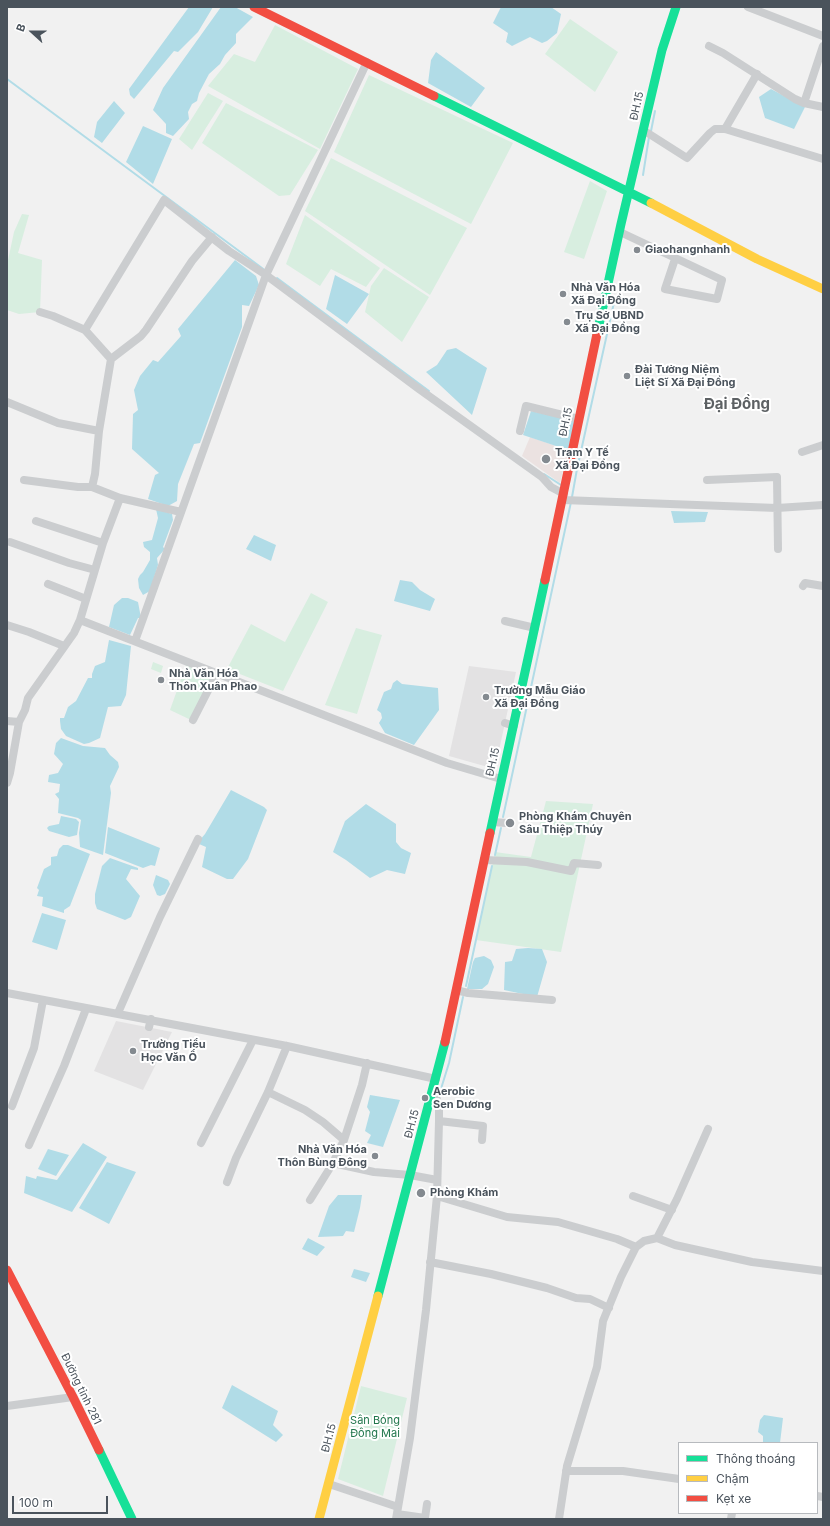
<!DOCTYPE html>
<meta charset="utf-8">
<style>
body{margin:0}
#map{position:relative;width:830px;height:1526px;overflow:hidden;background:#f1f1f1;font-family:Inter,sans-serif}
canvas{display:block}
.frame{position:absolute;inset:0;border:8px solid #4a535c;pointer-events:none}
.legend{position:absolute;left:678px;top:1442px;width:140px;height:72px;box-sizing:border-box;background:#fff;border:1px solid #b7babe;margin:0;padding:5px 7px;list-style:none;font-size:12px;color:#4a535c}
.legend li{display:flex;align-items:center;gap:8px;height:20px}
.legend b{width:20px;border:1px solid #b7babe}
.north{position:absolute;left:12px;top:12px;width:40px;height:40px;-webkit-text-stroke:3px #fff;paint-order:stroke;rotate:291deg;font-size:11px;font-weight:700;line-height:16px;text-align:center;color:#4a535c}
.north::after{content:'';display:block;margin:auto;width:14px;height:18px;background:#4a535c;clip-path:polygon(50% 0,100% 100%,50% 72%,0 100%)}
.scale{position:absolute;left:12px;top:1496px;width:96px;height:18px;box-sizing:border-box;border:2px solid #4a535c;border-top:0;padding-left:5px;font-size:12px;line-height:14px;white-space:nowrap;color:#4a535c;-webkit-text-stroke:3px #fff;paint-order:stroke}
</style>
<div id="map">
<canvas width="830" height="1526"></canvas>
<div class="frame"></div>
<ul class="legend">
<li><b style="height:5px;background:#16e098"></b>Thông thoáng</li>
<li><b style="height:5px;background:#ffcf43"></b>Chậm</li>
<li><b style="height:5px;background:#f24e42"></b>Kẹt xe</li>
</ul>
<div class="north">B</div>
<div class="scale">100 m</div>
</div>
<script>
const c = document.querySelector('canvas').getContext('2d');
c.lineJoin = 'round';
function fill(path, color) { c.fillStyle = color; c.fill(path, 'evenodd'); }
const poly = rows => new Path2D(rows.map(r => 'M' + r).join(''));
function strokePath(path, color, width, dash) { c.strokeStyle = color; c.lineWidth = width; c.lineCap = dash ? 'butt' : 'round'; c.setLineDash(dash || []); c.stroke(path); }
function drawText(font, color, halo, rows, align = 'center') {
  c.font = font + ' Inter,sans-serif'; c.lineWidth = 4; c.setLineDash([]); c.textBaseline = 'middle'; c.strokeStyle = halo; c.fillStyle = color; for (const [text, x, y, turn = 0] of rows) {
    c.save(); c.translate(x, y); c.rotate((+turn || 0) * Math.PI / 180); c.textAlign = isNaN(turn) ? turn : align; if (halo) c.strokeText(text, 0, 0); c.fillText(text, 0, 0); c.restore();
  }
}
const education = poly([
 [469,666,516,672,495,769,449,756],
 [116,1021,172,1032,143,1090,94,1071]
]);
const medical = poly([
 [530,437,568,450,560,483,522,456]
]);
const green = poly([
 [570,19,618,52,595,92,545,54],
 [275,25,358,69,320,149,208,86,234,54,255,62],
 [369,75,513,143,471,224,334,152],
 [208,93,223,101,192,150,179,139],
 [226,103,318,150,290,195,279,196,202,143],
 [331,158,467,228,430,295,305,211],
 [590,181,607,191,584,259,564,252],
 [22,214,29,215,18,253,42,260,40,312,19,314,7,310,7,265,14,232],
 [305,215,380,268,366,287,331,269,320,286,286,264],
 [384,268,429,297,402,342,365,312,371,286],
 [311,593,328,602,283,691,227,669,251,624,285,642],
 [356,628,382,635,357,714,325,705],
 [153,662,163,666,161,673,151,669],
 [186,665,213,677,191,720,170,710],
 [546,801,593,804,561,952,476,940,495,852,531,857],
 [361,1386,407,1398,383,1496,338,1479]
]);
const water = poly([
 [189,7,213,7,198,32,178,52,174,51,134,99,130,95,129,89],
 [221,7,235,7,253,17,236,34,236,43,225,55,220,64,209,74,199,93,197,101,192,104,188,112,189,119,173,136,166,133,166,124,153,110,163,88],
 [501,7,551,7,561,14,557,33,547,41,542,43,530,37,512,46,506,42,508,33,493,23],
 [436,52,485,88,471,107,428,83,431,60],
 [771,89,805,107,794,129,765,118,759,97],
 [114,101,125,113,102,143,94,137,97,122],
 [143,126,172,139,153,184,126,162],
 [235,260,256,276,259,285,249,306,242,305,242,327,200,443,194,444,178,484,177,501,168,506,148,499,155,475,159,473,132,449,133,414,138,410,134,390,140,376,153,360,158,362,181,336,178,329],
 [335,275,369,294,347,324,326,309],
 [456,348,487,368,472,415,426,372,437,365,447,350],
 [531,411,575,421,568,450,523,435],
 [156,509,172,514,173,520,163,547,165,549,157,558,158,565,150,591,143,595,139,588,138,579,140,575,143,572,150,560,150,552,144,547,143,542,152,540,158,518],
 [671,511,708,512,705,522,674,523],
 [254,535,276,545,271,561,246,549],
 [400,580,412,582,420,590,435,599,430,611,394,601],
 [122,598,128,598,138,602,141,618,138,618,130,635,109,627,114,605],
 [109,640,131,646,126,695,121,706,108,707,100,738,89,743,84,744,66,736,61,729,60,721,60,718,64,718,68,707,76,701,88,678,92,678,92,674,95,666,105,662],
 [397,680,402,684,438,688,439,710,414,745,385,733,379,723,382,718,381,713,377,710,384,692,391,689,393,683],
 [61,738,83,746,105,748,110,755,118,762,119,767,110,786,111,793,103,855,80,847,79,833,81,820,78,818,58,813,59,799,55,794,59,792,60,784,48,782,49,775,58,773,63,764,54,754,56,743],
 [231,790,264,807,267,810,248,859,233,879,227,879,202,867,206,847,199,844,199,841,205,834],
 [366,804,396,824,396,842,401,848,411,853,405,874,387,870,370,878,346,860,333,852,345,821],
 [61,816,76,819,79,822,77,835,69,837,49,831,47,828,49,826,59,824],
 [108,827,160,848,155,866,151,865,143,868,105,853],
 [63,845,68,845,90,854,70,906,64,910,64,913,42,906,43,897,37,896,39,890,37,888,44,869,51,865,51,857,57,856,59,849],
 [110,858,138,868,138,870,131,869,126,879,140,896,131,917,125,920,97,909,95,903,95,894,102,866],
 [156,875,168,880,170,884,165,894,160,896,157,895,153,885],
 [42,913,66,920,57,950,32,942],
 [528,948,542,949,547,962,537,997,504,990,505,962,512,961,516,949],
 [484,956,491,960,494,967,488,984,482,989,467,989,473,962,475,958],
 [370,1095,400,1100,383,1147,367,1143,371,1135,365,1131,370,1112,367,1107],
 [83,1143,107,1157,72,1212,24,1193,26,1176,36,1179,37,1176,57,1180],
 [48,1149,69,1155,56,1176,38,1169],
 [107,1162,136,1172,109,1224,79,1208],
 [338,1195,362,1195,360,1208,354,1232,346,1231,343,1236,318,1237,329,1206],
 [308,1238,325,1247,317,1256,302,1249],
 [354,1269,370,1273,366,1282,351,1277],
 [232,1385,278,1411,273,1425,283,1435,276,1442,222,1408],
 [764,1415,783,1418,780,1443,763,1443,763,1436,758,1432,760,1420]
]);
const stream = poly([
 [7,79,266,271],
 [651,131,655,111],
 [643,175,649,137],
 [277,278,429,391],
 [544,474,561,485],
 [572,497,577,469,615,298],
 [503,817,571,502],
 [495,855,501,828],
 [466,986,492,866],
 [440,1092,449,1063,463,997]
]);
const street = poly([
 [748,7,823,36],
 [709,46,723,53,795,99,804,103,823,107],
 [804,103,823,46],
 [725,129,757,74],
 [643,130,687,158,710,133,715,129,725,129,823,159],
 [620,232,722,280,717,299,665,289,675,259],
 [40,312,53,316,85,330,111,359],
 [85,330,164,200,229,251,266,275,419,389,542,477,551,487,564,494],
 [7,402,58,423,99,431],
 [520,431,526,406,579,419],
 [802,452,823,445],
 [24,480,78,487,92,487,120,498,181,512],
 [707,480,777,477,778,549],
 [92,487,95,474,99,431,111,359,141,336,146,330,192,261,212,237],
 [563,500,777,508,823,505],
 [36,521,103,543],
 [10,542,69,563,95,570],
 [48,584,86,599],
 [803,586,805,583,823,586],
 [80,620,447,763,501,779],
 [505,621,535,628],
 [7,625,29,632,64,646],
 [135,641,266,275,367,62],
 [193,720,217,673],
 [7,721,19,722],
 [505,723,514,726],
 [7,783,10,773,19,722,25,710,28,698,74,633,80,620,103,543,120,498],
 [493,822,506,823],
 [485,860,527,862,571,871,574,863,598,865],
 [456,990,468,993,552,1000],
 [7,993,287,1046,436,1079],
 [118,1013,160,917,198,839],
 [149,1027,151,1019],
 [268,1092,305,1110,323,1122,344,1140],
 [12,1106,34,1048,43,1000],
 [439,1121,483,1126,482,1140],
 [201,1143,253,1040],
 [29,1145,64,1066,86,1009],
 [333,1163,374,1172,410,1175,437,1180],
 [227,1182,236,1158,268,1092,287,1046],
 [437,1196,507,1217,558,1222,617,1239,636,1247],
 [633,1196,672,1210],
 [310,1200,333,1163,344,1140,362,1085,367,1063],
 [657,1238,677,1199,708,1129],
 [430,1262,491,1274,547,1288,576,1298,590,1299,609,1308],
 [7,1406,73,1397],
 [566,1471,623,1471,679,1479],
 [329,1484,398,1507],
 [817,1496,823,1497],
 [397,1514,425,1518,427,1504],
 [396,1519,410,1438,426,1310,437,1196,439,1121,439,1108,434,1088],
 [559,1519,567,1466,597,1367,603,1321,621,1277,636,1247,644,1241,657,1238,675,1245,752,1262,823,1271],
 [731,1519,732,1513]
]);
const fast = poly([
 [434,96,651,203],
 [597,334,621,224,662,50,676,7],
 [490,833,545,580],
 [378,1296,445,1042],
 [99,1450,132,1519]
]);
const slow = poly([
 [651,203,757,259,823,289],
 [319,1519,378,1296]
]);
const jam = poly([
 [254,7,434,96],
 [545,580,597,334],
 [445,1042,490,833],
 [7,1270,73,1397,99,1450]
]);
const markers = [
 [637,250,4,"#848a90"],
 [563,294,4,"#848a90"],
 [567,322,4,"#848a90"],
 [627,376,4,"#848a90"],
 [546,459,5,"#848a90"],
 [161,680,4,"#848a90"],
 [486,697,4,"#848a90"],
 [510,823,5,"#848a90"],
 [133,1051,4,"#848a90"],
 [425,1098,4,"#848a90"],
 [375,1156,4,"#848a90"],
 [421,1193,5,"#848a90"]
];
const streetNames = [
 ["ĐH.15",637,106,-77],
 ["ĐH.15",566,422,-78],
 ["ĐH.15",493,762,-77],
 ["ĐH.15",412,1124,-75],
 ["Đường tỉnh 281",81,1389,64],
 ["ĐH.15",329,1438,-75]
];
const poiNames = [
 ["Giaohangnhanh",645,250],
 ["Nhà Văn Hóa",571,288],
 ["Xã Đại Đồng",571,301],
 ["Trụ Sở UBND",575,316],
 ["Xã Đại Đồng",575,329],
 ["Đài Tưởng Niệm",635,370],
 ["Liệt Sĩ Xã Đại Đồng",635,383],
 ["Trạm Y Tế",555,453],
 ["Xã Đại Đồng",555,466],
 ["Nhà Văn Hóa",169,674],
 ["Thôn Xuân Phao",169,687],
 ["Trường Mẫu Giáo",494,691],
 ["Xã Đại Đồng",494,704],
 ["Phòng Khám Chuyên",519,817],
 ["Sâu Thiệp Thúy",519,830],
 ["Trường Tiểu",141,1045],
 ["Học Văn Ổ",141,1058],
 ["Aerobic",433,1092],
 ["Sen Dương",433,1105],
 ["Nhà Văn Hóa",367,1150,"right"],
 ["Thôn Bùng Đông",367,1163,"right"],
 ["Phòng Khám",430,1193]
];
const parkNames = [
 ["Sân Bóng",375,1421],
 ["Đông Mai",375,1434]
];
const districtNames = [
 ["Đại Đồng",737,404]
];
fill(education, '#e3e2e3');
fill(medical, '#ebe2e1');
fill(green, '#d8eee0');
fill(water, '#b1dce7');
strokePath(stream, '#b1dce7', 2);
strokePath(street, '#cbcdcf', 8);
strokePath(fast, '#16e098', 9);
strokePath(slow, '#ffcf43', 9);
strokePath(jam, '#f24e42', 9);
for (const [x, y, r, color] of markers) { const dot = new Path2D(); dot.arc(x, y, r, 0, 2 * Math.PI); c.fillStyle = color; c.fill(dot); strokePath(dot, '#fff', 1.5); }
drawText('11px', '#4a535c', '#fff', streetNames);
drawText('bold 11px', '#4a535c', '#fff', poiNames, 'left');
drawText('11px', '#21764c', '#fff', parkNames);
drawText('bold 15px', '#5d6164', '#fff', districtNames);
</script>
